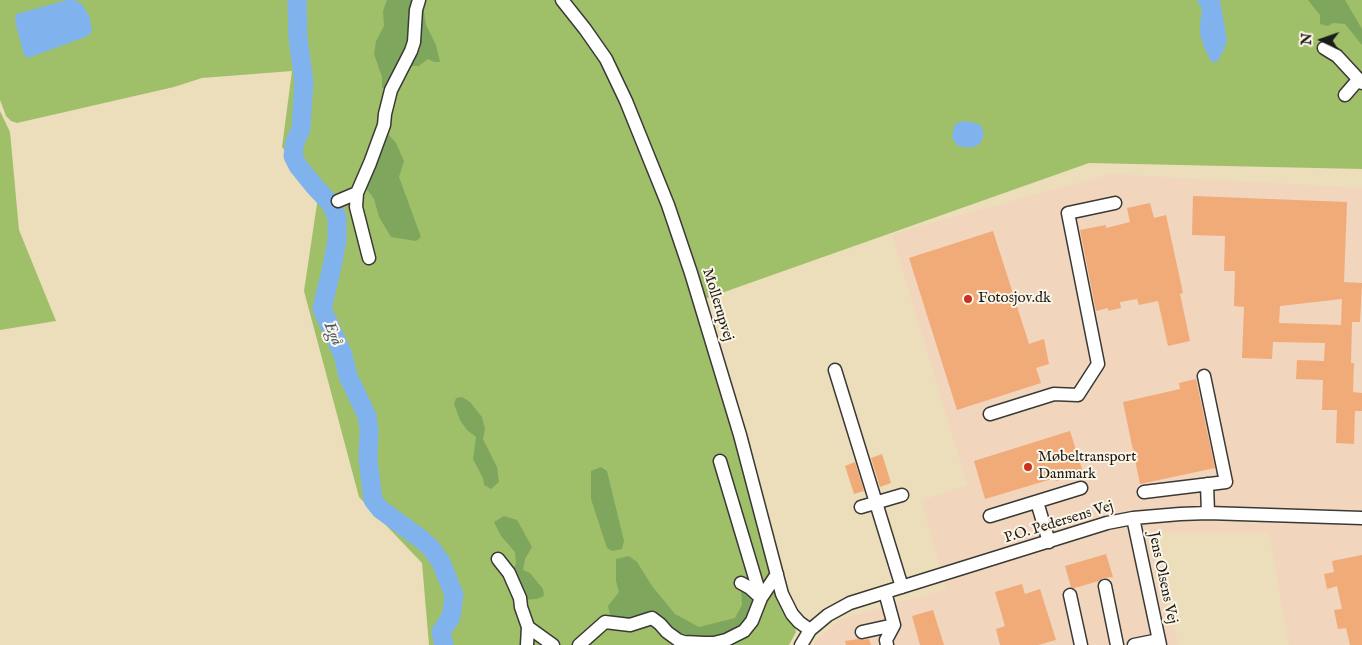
<!DOCTYPE html>
<meta charset="utf-8">
<style>
body{margin:0}
#map{position:relative;width:1362px;height:645px;overflow:hidden;background:#ecdebb;font-family:"IM FELL English",serif}
canvas{display:block}
.north{position:absolute;left:1297px;top:15px;width:50px;height:50px;-webkit-text-stroke:4px #fcf5e5;paint-order:stroke;rotate:273deg;font-size:14px;font-weight:700;line-height:20px;text-align:center;color:#1c1c1c}
.north::after{content:'';display:block;margin:auto;width:18px;height:22px;background:#1c1c1c;clip-path:polygon(50% 0,100% 100%,50% 72%,0 100%)}
</style>
<div id="map">
<canvas width="1362" height="645"></canvas>
<div class="north">N</div>
</div>
<script>
const c = document.querySelector('canvas').getContext('2d');
c.lineJoin = 'round';
function fill(path, color) { c.fillStyle = color; c.fill(path, 'evenodd'); }
const poly = rows => new Path2D(rows.map(r => 'M' + r).join(''));
function strokePath(path, color, width, dash) { c.strokeStyle = color; c.lineWidth = width; c.lineCap = dash ? 'butt' : 'round'; c.setLineDash(dash || []); c.stroke(path); }
function drawText(font, color, halo, rows, align = 'center') {
  c.font = font + ' "IM FELL English",serif'; c.lineWidth = 4; c.setLineDash([]); c.textBaseline = 'middle'; c.strokeStyle = halo; c.fillStyle = color; for (const [text, x, y, turn = 0] of rows) {
    c.save(); c.translate(x, y); c.rotate((+turn || 0) * Math.PI / 180); c.textAlign = isNaN(turn) ? turn : align; if (halo) c.strokeText(text, 0, 0); c.fillText(text, 0, 0); c.restore();
  }
}
const built = poly([
 [1110,174,1362,188,1362,645,1289,645,1269,533,1164,533,1155,544,1178,645,814,645,816,640,842,619,947,589,921,501,967,485,892,234]
]);
const green = poly([
 [0,0,295,0,292,64,299,22,297,0,1362,0,1362,169,1089,163,696,302,794,624,796,632,789,645,429,645,422,563,359,497,304,291,318,197,282,147,292,71,202,78,174,87,17,123,11,121,6,116,0,100],
 [0,111,10,132,19,230,56,321,0,330]
]);
const forest = poly([
 [387,0,415,0,406,56,387,88,382,88,382,77,374,54,376,41,384,26,383,11],
 [1308,0,1345,0,1362,29,1362,45,1345,24,1333,23,1328,26,1320,24,1320,15],
 [423,6,426,25,436,45,440,62,434,62,428,59,419,66,411,66,409,64],
 [389,135,396,143,404,161,399,177,421,237,416,241,391,237,379,217,374,199,366,188,366,182,382,139],
 [462,397,470,402,482,417,485,429,483,439,497,467,499,482,491,489,484,485,483,478,473,459,476,437,467,430,460,420,454,404,456,398],
 [601,467,607,471,624,541,622,549,612,551,607,548,591,499,591,471],
 [504,516,517,520,532,547,525,559,523,570,530,573,543,589,544,596,537,599,522,600,512,571,516,564,515,552,501,536,494,522],
 [629,556,637,562,652,586,675,614,699,627,735,618,742,605,741,589,756,599,743,625,726,634,699,637,671,631,652,614,630,617,623,621,611,619,608,606,619,592,616,581,616,559]
]);
const water = poly([
 [67,0,74,0,82,4,90,18,92,31,88,36,28,58,24,55,15,21,16,14],
 [1198,0,1220,0,1227,40,1223,52,1216,63,1211,61,1204,47,1200,34,1200,25,1202,9,1198,3],
 [966,121,981,125,984,134,980,144,971,148,958,146,952,138,954,126,959,122]
]);
const river = poly([
 [297,0,298,39,304,81,301,129,295,142,293,156,298,166,315,187,332,205,337,218,337,239,333,262,322,309,343,355,348,376,367,416,369,430,368,459,373,500,380,509,421,539,431,548,441,562,454,595,451,617,441,632,444,645]
]);
const building = poly([
 [1193,196,1347,202,1344,282,1362,283,1360,322,1352,322,1351,363,1354,363,1353,392,1362,393,1362,411,1355,411,1354,444,1336,443,1337,410,1322,410,1323,380,1296,379,1297,360,1324,361,1325,343,1273,342,1272,359,1242,358,1244,307,1234,306,1235,271,1224,271,1225,236,1192,235],
 [1342,299,1341,325,1279,323,1280,306],
 [1150,203,1154,218,1166,215,1183,293,1180,294,1190,341,1168,346,1158,301,1139,305,1137,299,1120,302,1121,308,1108,311,1108,308,1096,311,1080,230,1106,225,1106,228,1130,222,1127,208],
 [993,231,1029,344,1044,339,1049,364,1036,368,1041,383,957,410,909,258],
 [1196,379,1215,468,1140,484,1123,402,1180,389,1179,383],
 [1070,431,1083,472,1056,481,1055,478,985,499,974,461],
 [882,454,891,483,880,487,871,458],
 [855,462,864,491,854,494,845,466],
 [1106,554,1113,577,1103,578,1099,581,1074,588,1071,587,1065,566],
 [1362,555,1362,645,1350,645,1346,628,1338,629,1334,610,1342,609,1337,586,1327,589,1324,574,1334,572,1332,561],
 [1022,584,1025,594,1040,589,1056,640,1038,645,1000,645,996,629,1005,626,995,592],
 [933,610,944,645,920,645,912,616],
 [858,639,863,640,869,639,871,645,846,645,845,641]
]);
const minor = poly([
 [562,0,585,29,606,59,626,101,668,205,691,273,740,435,782,594,792,614,799,622,810,630],
 [1324,48,1337,56,1362,83],
 [1345,95,1358,80],
 [338,201,357,193],
 [369,258,356,207,357,193,370,163,384,125,385,114,391,90,411,51,414,42,416,10,419,0],
 [835,370,902,587],
 [990,414,1054,394,1078,395,1098,364,1068,213,1115,203],
 [1207,484,1208,513],
 [1144,492,1226,482,1204,376],
 [1037,502,1049,542],
 [861,507,902,495],
 [990,516,1081,488],
 [1133,518,1160,645],
 [498,559,509,573,520,598,521,607,528,627,527,645],
 [741,583,750,588,761,598,777,574],
 [1105,586,1117,645],
 [1070,595,1081,645],
 [528,627,553,645],
 [862,632,894,625,885,592],
 [579,645,605,622,630,625,652,618,660,624,667,632,678,640,684,642,704,643,714,643,726,640,744,631,752,621,761,598,720,461],
 [801,645,810,630,828,615,850,603,1107,523,1133,518,1180,514,1208,513,1362,518],
 [887,645,886,640,894,625],
 [1134,645,1159,640]
]);
const markers = [
 [968,299,5,"#c8321e"],
 [1028,467,5,"#c8321e"]
];
const poiNames = [
 ["Fotosjov.dk",978,299],
 ["Møbeltransport",1038,458],
 ["Danmark",1038,475]
];
const streetNames = [
 ["Mollerupvej",717,305,73],
 ["P.O. Pedersens Vej",1059,523,-17],
 ["Jens Olsens Vej",1162,578,78]
];
const waterNames = [
 ["Egå",332,334,67]
];
fill(built, '#f1d5bd');
fill(green, '#9fc069');
fill(forest, '#7fa65d');
fill(water, '#80b3ed');
strokePath(river, '#80b3ed', 19);
fill(building, '#f0ab79');
strokePath(minor, '#3b3934', 15);
strokePath(minor, '#fff', 12);
for (const [x, y, r, color] of markers) { const dot = new Path2D(); dot.arc(x, y, r, 0, 2 * Math.PI); c.fillStyle = color; c.fill(dot); strokePath(dot, '#fcf5e5', 2); }
drawText('15px', '#1c1c1c', '#fcf5e5', poiNames, 'left');
drawText('15px', '#1c1c1c', '#fcf5e5', streetNames);
drawText('italic 16px', '#445870', '#fcf5e5', waterNames);
</script>
